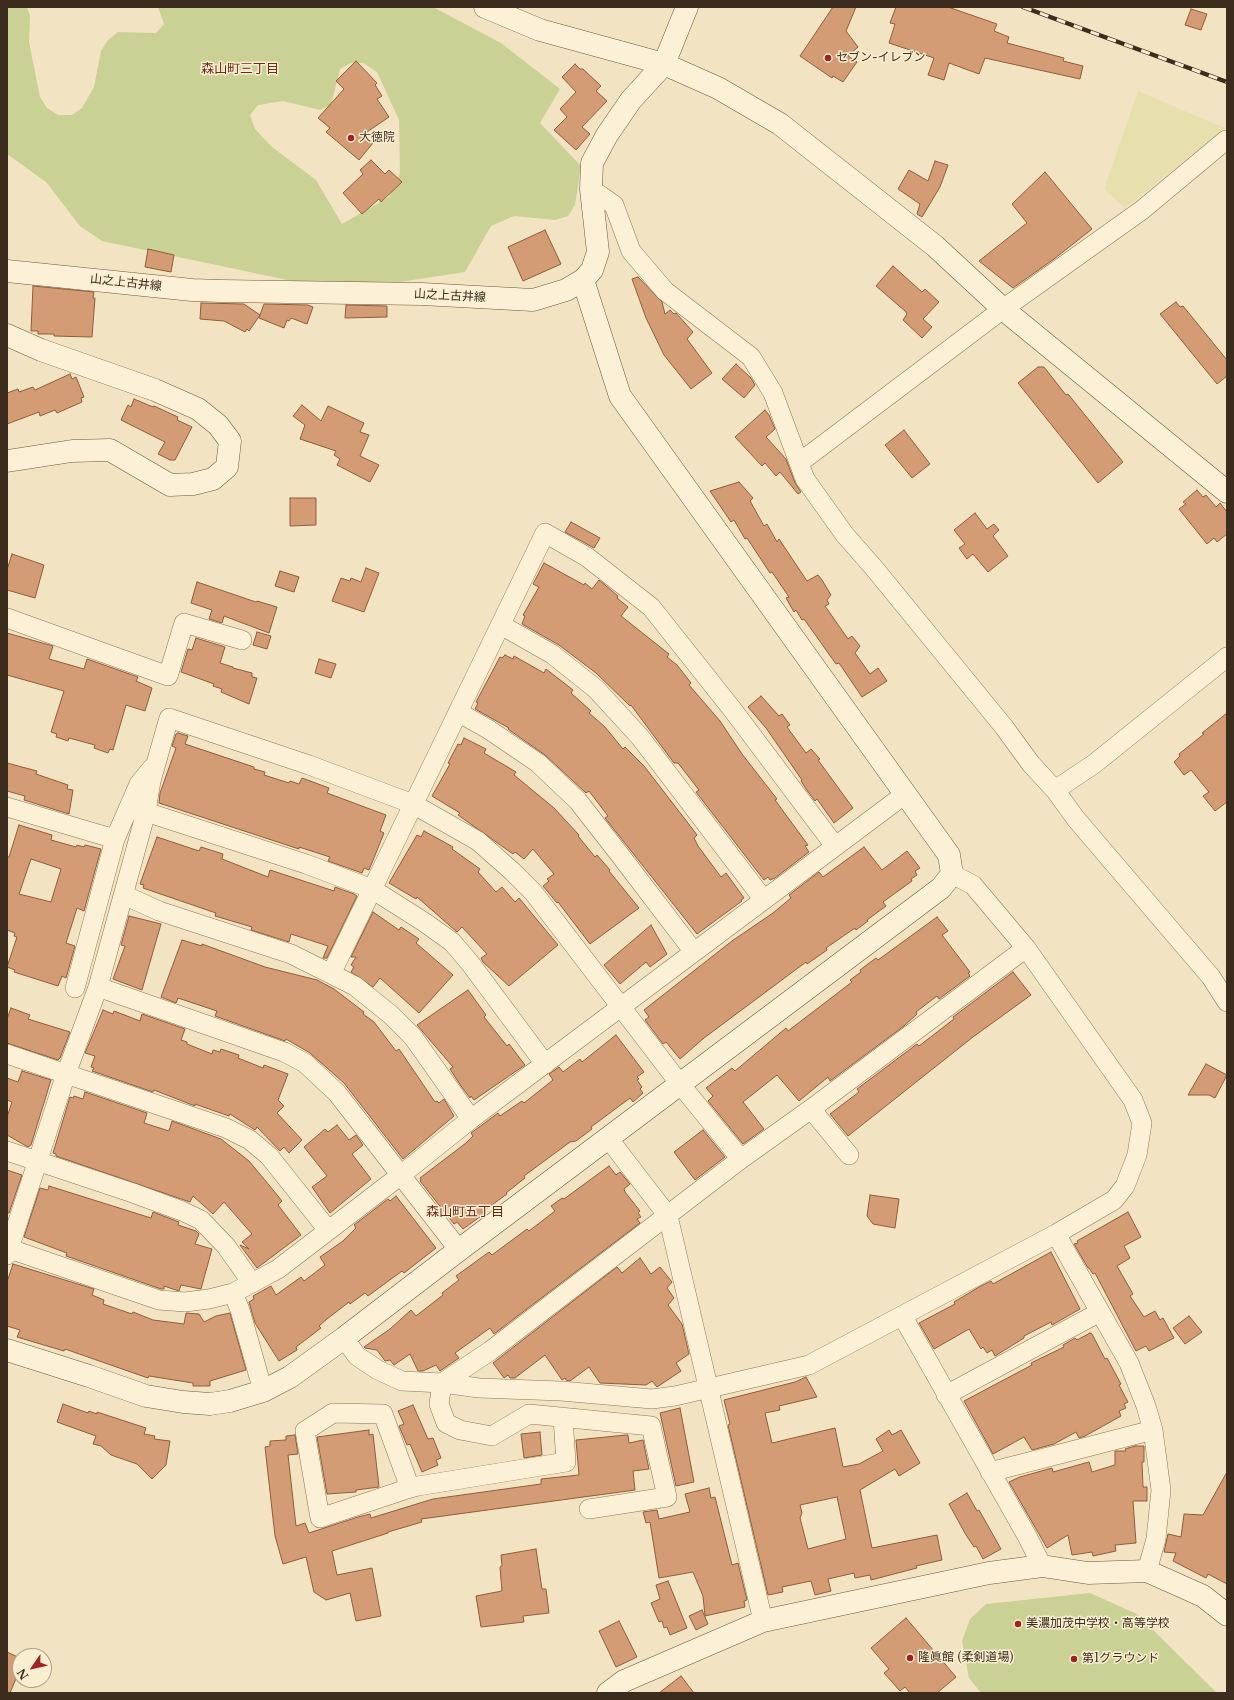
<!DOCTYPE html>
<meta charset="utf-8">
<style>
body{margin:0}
#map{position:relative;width:1234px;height:1700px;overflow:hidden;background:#f2e4c2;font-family:"Libre Baskerville",serif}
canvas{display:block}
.frame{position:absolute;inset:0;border:8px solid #3c2c1d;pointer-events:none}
.north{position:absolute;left:12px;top:1648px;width:40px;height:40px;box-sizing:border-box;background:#f9eed2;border:1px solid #ada08a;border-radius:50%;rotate:236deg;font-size:11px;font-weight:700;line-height:16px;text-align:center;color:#3c2c1d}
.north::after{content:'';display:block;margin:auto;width:14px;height:18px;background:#a22222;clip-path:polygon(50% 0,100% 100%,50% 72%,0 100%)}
</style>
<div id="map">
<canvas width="1234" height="1700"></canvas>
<div class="frame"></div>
<div class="north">N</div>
</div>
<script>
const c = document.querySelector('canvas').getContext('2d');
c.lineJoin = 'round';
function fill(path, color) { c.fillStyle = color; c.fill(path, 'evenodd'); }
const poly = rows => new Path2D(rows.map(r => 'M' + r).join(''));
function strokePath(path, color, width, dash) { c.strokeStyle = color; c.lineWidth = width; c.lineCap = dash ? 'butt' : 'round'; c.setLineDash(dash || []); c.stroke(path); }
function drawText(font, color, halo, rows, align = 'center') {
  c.font = font + ' "Libre Baskerville","Noto Sans JP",serif'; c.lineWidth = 3; c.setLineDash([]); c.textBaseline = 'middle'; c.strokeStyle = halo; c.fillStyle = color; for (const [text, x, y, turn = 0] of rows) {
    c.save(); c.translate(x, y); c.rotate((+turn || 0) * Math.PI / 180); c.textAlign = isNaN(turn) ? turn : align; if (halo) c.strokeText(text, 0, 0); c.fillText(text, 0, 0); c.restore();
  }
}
const farmland = poly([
 [1138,91,1225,128,1125,208,1104,189]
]);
const green = poly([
 [7,7,27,7,30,16,29,42,40,97,47,108,58,115,72,115,82,108,94,87,101,51,108,40,118,32,156,33,164,24,158,7,433,7,501,43,560,89,540,123,581,166,575,205,568,216,555,220,514,216,491,226,465,272,340,291,102,241,80,226,46,182,7,154],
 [351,63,363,63,377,72,399,120,400,173,389,197,342,224,316,180,272,147,255,129,250,115,258,105,283,101,320,110,331,105,340,69],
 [1090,1593,1137,1614,1217,1693,981,1693,969,1678,962,1641,970,1619,986,1604]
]);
const building = poly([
 [833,7,856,7,846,31,858,47,848,56,857,62,843,82,833,76,832,78,800,56,833,7],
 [896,7,948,7,997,24,994,31,1009,37,1007,43,1064,58,1063,61,1083,66,1080,79,985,58,979,74,949,63,944,80,928,75,934,58,889,43,895,24,890,23,896,7],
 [1191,9,1207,14,1201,30,1185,25,1191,9],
 [356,61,377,83,375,85,382,96,377,99,389,117,364,134,373,143,359,160,326,132,330,128,318,118,344,89,336,81,356,61],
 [575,64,580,69,583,69,601,86,596,91,607,101,582,127,590,134,576,150,554,130,567,117,560,109,576,92,562,77,575,64],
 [371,160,385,174,389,170,402,182,381,202,379,199,362,214,343,193,363,174,360,170,371,160],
 [935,161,948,165,940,187,922,217,917,214,920,204,898,189,909,170,928,181,935,161],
 [1045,172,1092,229,1054,259,1013,288,979,261,1027,223,1012,204,1045,172],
 [545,230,561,264,523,281,508,247,545,230],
 [148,249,174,255,171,272,145,267,148,249],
 [893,266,922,292,925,289,939,302,923,319,932,327,922,338,903,320,907,314,905,311,876,286,893,266],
 [638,277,662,302,665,314,670,310,674,314,676,313,693,332,687,339,712,373,691,389,664,355,646,318,632,279,638,277],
 [33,286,94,292,93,298,95,298,92,337,54,336,54,334,38,334,38,331,31,331,33,286],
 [1176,302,1180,307,1183,306,1227,360,1227,376,1217,384,1160,314,1176,302],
 [201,303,244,304,260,315,264,304,308,305,313,307,307,324,291,318,289,321,287,320,284,328,259,318,260,315,249,331,247,329,245,332,224,321,200,319,201,303],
 [346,305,387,306,387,317,345,318,346,305],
 [736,364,751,378,755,385,744,398,722,379,736,364],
 [1038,367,1044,367,1066,395,1068,394,1123,462,1098,483,1018,383,1038,367],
 [70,374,72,379,76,377,84,397,81,398,82,402,57,413,55,410,40,416,39,412,7,424,7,393,18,389,19,392,33,387,35,390,70,374],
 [134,399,153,407,154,406,178,417,177,420,192,427,175,460,170,460,158,454,165,442,121,420,128,405,131,407,134,399],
 [302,405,321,421,328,406,364,423,360,432,369,435,360,456,379,465,370,482,337,465,340,459,334,455,336,451,300,439,305,425,293,416,302,405],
 [765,410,769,415,775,429,766,437,786,459,795,483,801,492,798,494,780,472,776,476,765,463,762,466,735,437,765,410],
 [904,430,930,464,912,478,885,445,904,430],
 [739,482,753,498,750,501,764,526,767,524,777,542,779,539,807,581,818,575,822,580,831,595,827,600,829,604,825,606,848,639,852,636,860,646,855,653,870,674,878,668,887,681,862,697,839,663,836,664,804,619,802,620,796,610,794,612,786,598,789,597,772,572,770,573,747,538,745,539,734,520,731,522,710,491,739,482],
 [1197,490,1203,497,1206,495,1216,507,1220,503,1227,512,1227,534,1217,542,1214,538,1207,544,1179,509,1186,504,1183,502,1197,490],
 [290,498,316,498,316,525,290,526,290,498],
 [975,513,987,529,994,524,999,530,993,536,1008,556,988,572,973,554,967,559,959,548,965,544,954,530,975,513],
 [571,522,600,538,594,548,565,532,571,522],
 [12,554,44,565,35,598,7,590,7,570,12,554],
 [544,563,584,585,585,583,592,589,599,580,618,596,617,598,628,607,621,616,669,654,667,657,677,665,691,683,689,685,720,721,742,754,777,799,775,800,808,845,805,846,809,852,775,878,770,880,768,877,764,880,696,792,699,790,678,763,674,763,631,705,630,706,596,673,559,645,522,624,525,616,523,615,539,587,533,584,544,563],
 [366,568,379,573,364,612,332,601,341,578,350,581,351,578,361,582,366,568],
 [280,571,299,577,294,592,275,586,280,571],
 [197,582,256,602,257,601,277,607,269,633,224,616,222,623,209,619,212,610,191,603,197,582],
 [257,632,271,636,267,649,253,645,257,632],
 [7,633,53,646,49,659,84,669,87,659,138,677,136,681,152,688,145,711,126,705,113,750,110,749,108,753,94,748,95,745,69,738,68,741,56,737,57,734,51,732,64,691,7,675,7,633],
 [196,638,225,647,220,663,233,667,233,668,252,673,252,677,257,678,249,704,221,692,222,689,213,686,214,684,181,672,188,649,192,650,196,638],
 [505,655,513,659,514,656,544,673,546,669,573,690,571,693,591,711,589,713,605,727,623,749,625,747,644,766,691,827,697,835,694,838,698,846,721,877,726,873,744,898,741,900,742,901,697,934,605,818,608,816,589,791,586,793,545,755,508,729,509,728,475,709,478,703,476,702,500,657,502,658,505,655],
 [319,659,336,664,331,678,315,673,319,659],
 [761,696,779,716,782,714,790,725,787,727,806,753,811,749,820,759,818,760,853,808,834,823,817,799,815,801,806,789,801,781,802,780,766,728,748,707,761,696],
 [1227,713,1227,802,1215,811,1203,796,1209,792,1191,770,1184,775,1174,762,1180,756,1179,754,1204,734,1202,733,1227,713],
 [178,733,188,736,185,744,254,767,254,769,265,772,264,775,289,783,290,781,299,784,302,778,329,788,327,793,386,815,380,831,384,833,369,870,364,868,362,873,328,861,330,857,299,847,299,849,159,803,160,793,176,748,172,746,176,734,178,733],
 [464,738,486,749,484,753,516,772,514,775,554,808,579,835,578,836,595,857,597,855,610,870,609,871,639,908,590,944,558,902,557,903,543,886,549,881,547,879,554,874,533,849,524,859,515,852,513,854,458,815,460,813,432,796,450,764,448,763,458,744,461,745,464,738],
 [7,763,37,771,36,774,68,785,67,789,73,790,69,814,24,800,25,796,7,791,7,763],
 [19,825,52,835,51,840,76,847,77,845,84,847,85,845,101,849,84,911,77,908,66,943,75,946,66,978,62,976,58,986,14,972,15,970,7,967,17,937,14,936,15,933,7,930,7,857,9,857,19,825],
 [31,859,61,869,51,902,19,894,31,859],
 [424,831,453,847,452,849,480,869,478,872,496,892,502,887,515,902,519,898,558,945,509,986,483,962,481,958,487,954,462,927,457,932,417,897,416,899,389,883,417,835,421,837,424,831],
 [157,837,199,851,201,847,223,854,222,859,268,877,270,870,334,891,335,887,354,894,357,896,327,958,323,958,328,946,291,934,289,942,251,930,252,927,215,916,216,913,143,888,144,885,140,884,157,837],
 [864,847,882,870,907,851,920,868,915,871,917,875,911,879,912,881,883,902,886,906,867,920,868,921,856,930,855,928,826,948,827,950,807,964,806,962,704,1038,680,1059,666,1042,663,1044,645,1020,649,1017,644,1010,732,941,773,913,791,898,789,895,819,872,823,877,864,847],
 [373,912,399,930,401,927,419,939,416,943,453,975,419,1013,380,978,373,987,351,972,354,967,351,965,356,957,351,957,373,912],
 [129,916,161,924,142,990,113,979,125,946,121,945,129,916],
 [937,917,948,931,942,935,970,972,968,973,970,976,939,999,937,996,916,1012,917,1014,904,1026,830,1081,828,1077,799,1101,777,1075,743,1102,764,1129,743,1144,708,1101,713,1096,706,1088,732,1068,735,1071,786,1028,788,1031,852,982,850,980,861,972,860,970,876,958,878,960,937,917],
 [651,925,667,954,650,967,646,962,620,984,604,965,651,925],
 [182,940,202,946,202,944,265,967,317,980,334,989,364,1012,363,1014,374,1022,396,1051,399,1049,435,1102,437,1101,439,1103,444,1099,454,1116,403,1159,344,1083,310,1053,286,1039,285,1041,215,1016,217,1011,178,998,176,1003,161,997,182,940],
 [1013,972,1031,995,973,1037,848,1136,830,1114,859,1092,857,1089,917,1044,919,1046,954,1019,953,1017,1013,972],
 [468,990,486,1015,484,1017,507,1046,509,1044,525,1065,474,1100,471,1096,470,1098,461,1086,450,1069,453,1067,417,1025,468,990],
 [11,1008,30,1015,28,1019,70,1032,60,1058,58,1060,7,1043,7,1019,11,1008],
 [103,1010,113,1014,114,1011,140,1021,142,1014,185,1029,181,1040,187,1042,187,1044,212,1054,213,1050,220,1052,221,1049,239,1055,238,1058,263,1068,264,1065,288,1074,278,1100,284,1106,277,1113,302,1140,289,1153,284,1147,280,1151,257,1127,255,1130,230,1114,229,1116,195,1104,195,1106,154,1090,153,1092,92,1071,94,1068,91,1067,95,1056,85,1053,103,1010],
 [616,1035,644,1072,637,1077,639,1079,637,1080,642,1087,640,1089,643,1093,633,1102,630,1098,591,1127,592,1129,576,1141,570,1142,524,1176,525,1178,506,1193,507,1194,482,1212,484,1214,463,1229,457,1222,454,1224,420,1181,421,1180,420,1178,466,1143,473,1136,471,1133,482,1125,498,1113,500,1116,522,1101,524,1103,553,1080,549,1074,559,1067,563,1072,580,1059,582,1062,616,1035],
 [1206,1064,1227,1075,1215,1098,1209,1095,1188,1095,1206,1064],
 [22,1071,51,1080,31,1145,28,1147,7,1135,7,1117,12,1102,7,1100,7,1078,18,1082,22,1071],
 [85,1092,147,1113,144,1123,169,1131,172,1121,221,1139,249,1161,269,1185,282,1201,278,1205,301,1235,257,1268,240,1245,249,1249,242,1242,252,1234,224,1202,213,1214,193,1196,190,1202,56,1156,56,1154,53,1153,70,1097,73,1098,74,1096,83,1099,85,1092],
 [337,1125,349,1140,356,1135,363,1145,352,1154,371,1179,330,1213,312,1187,327,1176,304,1147,325,1129,328,1132,337,1125],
 [703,1130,725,1157,695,1180,674,1152,703,1130],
 [609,1166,616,1175,620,1172,630,1184,624,1189,625,1192,640,1211,638,1213,641,1217,637,1219,640,1223,494,1334,490,1328,455,1353,459,1358,440,1371,436,1365,423,1371,418,1371,410,1354,394,1365,390,1360,385,1361,377,1350,365,1348,364,1347,390,1329,411,1310,416,1316,443,1295,442,1293,459,1280,456,1276,489,1252,492,1255,527,1229,529,1231,555,1211,551,1206,562,1198,564,1199,609,1166],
 [7,1170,22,1175,9,1213,7,1213,7,1170],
 [49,1186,151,1218,153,1212,179,1222,178,1225,196,1231,199,1234,195,1244,212,1249,201,1289,181,1285,179,1291,164,1286,164,1289,161,1289,66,1256,67,1253,24,1237,40,1188,48,1190,49,1186],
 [870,1195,899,1199,895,1228,873,1224,867,1216,870,1195],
 [396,1196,436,1248,404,1273,402,1271,368,1296,365,1293,350,1304,349,1302,327,1319,319,1326,321,1328,296,1347,297,1350,279,1361,255,1323,249,1302,254,1299,253,1296,271,1286,276,1295,301,1277,304,1281,325,1265,320,1257,343,1241,356,1228,354,1225,388,1199,390,1201,396,1196],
 [1128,1212,1141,1237,1124,1246,1130,1258,1117,1266,1133,1294,1130,1296,1144,1317,1155,1311,1160,1320,1163,1318,1174,1338,1149,1351,1146,1346,1136,1351,1095,1273,1093,1274,1089,1268,1088,1268,1074,1244,1078,1243,1077,1241,1128,1212],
 [1051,1252,1080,1309,1052,1325,1051,1322,1024,1336,1024,1338,995,1356,992,1350,987,1353,983,1347,981,1349,969,1329,934,1349,919,1323,955,1304,954,1302,979,1287,991,1281,993,1284,1051,1252],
 [640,1258,651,1274,660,1267,672,1282,667,1288,674,1298,668,1305,682,1324,689,1354,676,1363,681,1371,657,1387,652,1381,646,1385,600,1383,589,1367,570,1381,566,1380,565,1378,562,1380,545,1355,515,1378,510,1378,508,1375,504,1378,493,1363,617,1267,622,1273,640,1258],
 [13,1264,94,1289,92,1295,104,1300,103,1304,132,1314,133,1312,153,1320,184,1324,186,1313,199,1314,204,1322,216,1316,230,1313,246,1370,210,1381,210,1386,193,1386,193,1383,149,1376,148,1378,65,1349,64,1351,17,1337,20,1330,7,1326,7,1282,13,1264],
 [1189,1316,1202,1332,1185,1344,1173,1328,1189,1316],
 [1090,1333,1092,1334,1105,1359,1107,1358,1121,1384,1119,1385,1128,1402,1124,1404,1126,1408,1119,1411,1121,1416,1085,1436,1079,1438,1076,1432,1054,1444,1032,1450,1024,1437,993,1454,964,1401,1032,1365,1031,1363,1064,1347,1063,1345,1075,1338,1077,1340,1090,1333],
 [806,1377,817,1397,779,1406,780,1410,765,1413,772,1443,835,1428,843,1467,859,1464,883,1451,876,1439,889,1430,892,1435,901,1430,920,1463,899,1476,895,1469,860,1490,872,1548,937,1535,942,1560,916,1566,917,1568,871,1580,870,1575,855,1578,854,1573,828,1579,831,1591,815,1595,811,1581,782,1587,783,1592,768,1595,728,1425,730,1424,724,1400,795,1382,806,1377],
 [837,1497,846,1539,808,1549,800,1518,802,1513,800,1505,837,1497],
 [63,1404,88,1413,89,1411,97,1414,97,1412,146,1428,144,1434,155,1436,154,1439,170,1441,166,1465,152,1479,137,1464,111,1455,101,1446,93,1444,96,1436,57,1422,63,1404],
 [413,1405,428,1439,433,1438,441,1458,436,1460,438,1465,422,1472,410,1444,407,1445,399,1426,404,1424,398,1411,413,1405],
 [680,1408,694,1482,676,1486,660,1413,680,1408],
 [369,1430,369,1435,373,1434,379,1487,356,1490,356,1492,327,1494,317,1437,369,1430],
 [540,1432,542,1455,524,1458,521,1434,540,1432],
 [295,1435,298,1454,288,1455,296,1526,305,1523,309,1533,358,1517,370,1514,371,1518,433,1499,541,1484,541,1479,579,1475,576,1440,626,1435,628,1435,629,1443,643,1440,649,1469,633,1471,635,1490,421,1519,422,1522,388,1532,388,1533,332,1551,337,1575,372,1568,381,1616,356,1621,350,1593,326,1600,314,1592,306,1557,283,1564,275,1536,265,1447,270,1446,270,1441,286,1440,286,1436,295,1435],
 [1135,1446,1144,1446,1144,1462,1142,1462,1143,1487,1147,1487,1147,1501,1133,1501,1136,1543,1115,1545,1116,1551,1093,1556,1092,1552,1072,1555,1068,1535,1047,1548,1009,1482,1020,1477,1052,1468,1053,1472,1089,1462,1092,1472,1115,1465,1115,1451,1126,1451,1125,1449,1135,1446],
 [1227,1472,1227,1584,1208,1574,1206,1578,1173,1561,1176,1553,1164,1552,1168,1534,1181,1537,1184,1514,1203,1515,1227,1472],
 [709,1488,711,1498,715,1497,732,1565,738,1563,747,1600,744,1601,745,1607,705,1616,703,1596,693,1572,659,1578,650,1522,646,1523,643,1512,657,1510,659,1519,690,1512,685,1494,709,1488],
 [967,1493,977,1511,979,1510,1001,1549,983,1559,976,1546,974,1547,966,1535,949,1504,967,1493],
 [536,1549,542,1589,546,1589,549,1613,523,1616,524,1622,481,1627,476,1596,502,1591,500,1567,502,1566,501,1555,536,1549],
 [668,1581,687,1628,670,1635,667,1627,664,1628,662,1621,659,1622,651,1603,660,1599,656,1585,668,1581],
 [702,1610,708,1624,696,1630,689,1616,702,1610],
 [906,1618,956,1677,937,1693,910,1693,905,1687,900,1691,884,1673,889,1669,871,1648,906,1618],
 [619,1621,637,1657,616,1667,599,1631,619,1621],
 [7,1652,20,1658,20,1669,10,1693,7,1693,7,1652],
 [681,1676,694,1693,659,1693,681,1676]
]);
const street = poly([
 [591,189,614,205,631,251,665,291,751,357,773,393,805,479,845,535,874,568,1004,727,1031,764,1055,790,1076,819,1211,977,1227,1002],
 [799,463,1003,309,1142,210,1226,140,1227,141],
 [7,618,168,676,184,623,242,640],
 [501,625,552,654,596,689,640,737,764,900],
 [458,712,488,729,538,763,578,801,620,855,694,952],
 [1055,790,1094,764,1227,657],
 [7,807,115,839],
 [146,812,306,864,372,889,424,922,452,942,470,963,545,1064],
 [124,895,159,911,291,954,355,986,391,1015,413,1037,471,1119],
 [331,974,545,533,587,557,651,607,732,709,835,846],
 [98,987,284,1052,305,1063,337,1093,459,1250],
 [75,988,115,839,139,784,152,768],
 [7,1054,226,1128,250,1140,269,1156,328,1230],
 [811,1109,849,1155],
 [608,1138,668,1216,763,1621],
 [7,1151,133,1193,182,1211,201,1220,226,1246,252,1283],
 [1056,1234,1129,1363,1146,1406,1153,1430,1161,1490,1156,1539,1147,1571],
 [7,1248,159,1300,185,1302,209,1299,233,1293,252,1283,278,1269,401,1175,471,1119,904,795],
 [7,1255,66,1074,98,987,146,812,151,781,169,718,309,765,413,804,478,841,513,872,533,892,680,1084,741,1159],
 [233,1293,240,1310,263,1391],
 [903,1317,1027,1536,1042,1566],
 [344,1338,357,1356,378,1370,402,1381,442,1383,479,1388,561,1391,652,1399,675,1396,809,1365,1056,1234,1114,1200,1125,1186,1137,1155,1142,1123,1133,1100,1026,948,973,885,952,874],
 [946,1395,1100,1312],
 [990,1472,1153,1430],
 [410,1488,383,1414,333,1413,305,1431,320,1518,410,1488,418,1486,566,1462,563,1418],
 [589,1509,667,1497,651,1426,529,1414,492,1436,460,1430,446,1423,439,1404,442,1383,490,1351,741,1159,811,1109,1026,948]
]);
const secondary = poly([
 [485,7,540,30,664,64,718,88,780,124,935,246,1003,309,1227,492],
 [7,271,192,290,221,291,422,294,533,300,566,290,583,280,592,270,598,252,591,189,592,163,607,135,631,100,664,64,687,7],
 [7,335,41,350,155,390,198,409,218,425,230,441,227,467,213,479,193,484,170,485,110,450,72,451,7,461],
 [7,1350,89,1376,146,1396,183,1402,210,1404,230,1401,263,1391,290,1377,344,1338,459,1250,941,888,952,874,949,855,620,396,583,280],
 [608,1693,624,1681,763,1621,989,1573,1042,1566,1088,1573,1147,1571,1203,1596,1227,1615]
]);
const rail = poly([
 [1023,7,1227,82]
]);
const markers = [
 [828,58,4,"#a22222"],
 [351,138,4,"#a22222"],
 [1018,1624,4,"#a22222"],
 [910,1658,4,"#a22222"],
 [1074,1659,4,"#a22222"]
];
const poiNames = [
 ["セブン-イレブン",836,58],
 ["大徳院",359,138],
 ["美濃加茂中学校・高等学校",1026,1624],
 ["隆眞館 (柔剣道場)",918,1658],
 ["第1グラウンド",1082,1659]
];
const streetNames = [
 ["山之上古井線",126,283,6],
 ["山之上古井線",450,296,3]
];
const neighbourhoodNames = [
 ["森山町三丁目",240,69],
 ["森山町五丁目",465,1212]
];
fill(farmland, '#e8dfae');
fill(green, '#cad195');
fill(building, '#d39c74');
strokePath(building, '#8f5c3b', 1);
strokePath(street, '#8e7457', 20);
strokePath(secondary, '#6f553a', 23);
strokePath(street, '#fcf1d6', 19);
strokePath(secondary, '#fcf1d6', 22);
strokePath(rail, '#3c2c1d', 4.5);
strokePath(rail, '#f9eed2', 3, [9]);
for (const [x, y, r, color] of markers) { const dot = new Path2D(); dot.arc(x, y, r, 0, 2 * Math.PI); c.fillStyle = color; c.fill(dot); strokePath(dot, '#f9eed2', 1.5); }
drawText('12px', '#3c2c1d', '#f9eed2', poiNames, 'left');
drawText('12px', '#3c2c1d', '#f9eed2', streetNames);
drawText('13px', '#6d2a18', '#f9eed2', neighbourhoodNames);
</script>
